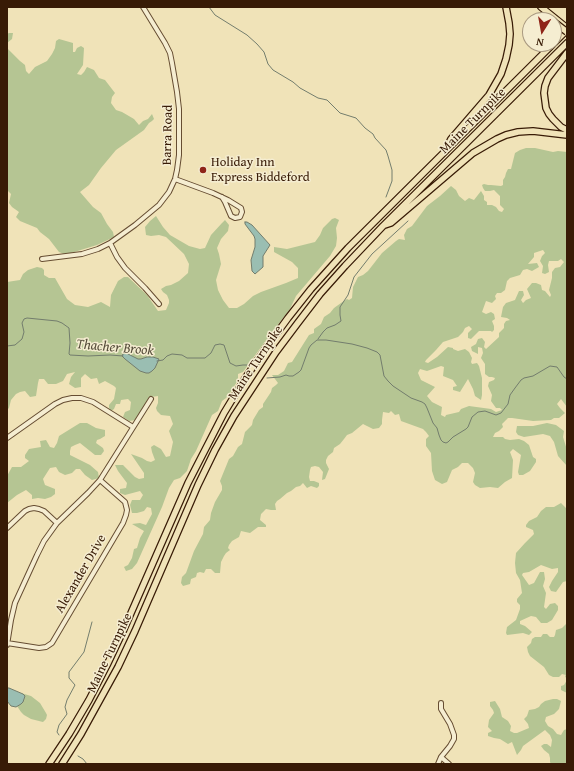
<!DOCTYPE html>
<style>
body{margin:0}
#map{position:relative;width:574px;height:771px;overflow:hidden;background:#f0e3b8;font-family:"Gentium Book Plus",serif}
canvas{display:block}
.frame{position:absolute;inset:0;border:8px solid #381b06;pointer-events:none}
.north{position:absolute;left:522px;top:12px;width:40px;height:40px;box-sizing:border-box;background:#f5edd1;border:1px solid #a99980;border-radius:50%;rotate:191deg;font-size:11px;font-weight:700;line-height:16px;text-align:center;color:#381b06}
.north::after{content:'';display:block;margin:auto;width:14px;height:18px;background:#8f2418;clip-path:polygon(50% 0,100% 100%,50% 72%,0 100%)}
</style>
<div id="map">
<canvas width="574" height="771"></canvas>
<div class="frame"></div>
<div class="north">N</div>
</div>
<script>
const c = document.querySelector('canvas').getContext('2d');
c.lineJoin = 'round';
function fill(path, color) { c.fillStyle = color; c.fill(path, 'evenodd'); }
const poly = rows => new Path2D(rows.map(r => 'M' + r).join(''));
function strokePath(path, color, width, dash) { c.strokeStyle = color; c.lineWidth = width; c.lineCap = dash ? 'butt' : 'round'; c.setLineDash(dash || []); c.stroke(path); }
function drawText(font, color, halo, rows, align = 'center') {
  c.font = font + ' "Gentium Book Plus",serif'; c.lineWidth = 3; c.setLineDash([]); c.textBaseline = 'middle'; c.strokeStyle = halo; c.fillStyle = color; for (const [text, x, y, turn = 0] of rows) {
    c.save(); c.translate(x, y); c.rotate((+turn || 0) * Math.PI / 180); c.textAlign = isNaN(turn) ? turn : align; if (halo) c.strokeText(text, 0, 0); c.fillText(text, 0, 0); c.restore();
  }
}
const green = poly([
 [9,33,13,33,12,39,7,43,7,48,20,61,25,65,26,71,29,74,35,67,47,61,52,54,55,48,56,41,59,39,73,43,73,52,75,52,77,48,81,46,84,48,83,65,77,74,81,75,84,72,87,67,94,70,99,78,105,80,115,93,112,97,111,103,116,110,122,112,134,119,139,125,143,121,148,119,152,114,154,119,152,121,149,123,144,130,116,150,101,168,89,185,80,192,93,207,101,213,107,224,113,232,114,237,97,245,71,253,64,254,59,252,49,239,40,232,37,228,20,221,16,217,19,212,12,207,9,203,11,194,7,190,7,34],
 [526,148,535,148,553,152,558,151,567,152,567,407,561,399,557,404,560,408,565,413,559,418,554,418,551,420,533,421,512,418,508,418,502,424,503,427,499,431,495,433,493,437,503,437,505,439,510,440,519,439,524,441,529,445,533,457,536,459,536,462,530,471,523,475,519,475,518,472,521,455,513,449,510,452,513,460,512,478,505,482,498,488,490,487,480,488,475,485,473,482,475,473,473,468,468,463,462,463,458,467,452,470,447,482,442,484,435,480,432,471,431,453,426,446,426,439,429,436,426,432,423,429,401,421,399,414,395,415,391,411,389,413,383,412,382,420,382,424,379,428,373,429,363,424,352,433,347,435,344,439,340,444,334,448,333,452,328,456,326,460,326,463,329,469,325,479,322,480,323,472,319,467,315,466,311,467,310,470,309,477,310,481,314,481,319,483,319,486,317,488,311,486,307,488,303,483,300,486,296,487,291,491,287,493,280,499,277,501,275,504,276,510,271,510,266,509,261,514,260,520,266,525,266,527,258,527,250,533,241,531,239,537,232,541,229,545,228,548,230,550,226,553,224,556,221,562,220,573,215,573,211,569,206,569,204,573,200,572,197,573,196,577,191,579,190,584,183,586,181,583,182,577,186,573,194,551,203,534,204,527,210,520,211,513,215,502,222,490,222,486,220,481,229,459,233,456,238,447,242,444,245,432,252,425,253,420,259,410,263,407,263,404,271,392,272,388,276,385,278,383,272,375,278,375,284,371,288,363,292,362,309,335,314,333,314,329,321,324,324,317,330,313,334,308,341,303,347,299,349,300,352,298,353,287,358,277,363,275,368,271,382,253,396,241,399,239,405,240,404,235,407,229,412,226,427,206,440,196,451,186,456,190,459,196,465,201,469,198,474,200,481,191,484,196,484,200,487,202,487,205,492,205,496,207,499,211,502,212,504,209,500,205,500,196,494,190,490,191,485,191,483,188,482,185,484,184,488,185,491,185,501,186,503,185,503,180,505,177,506,173,508,169,511,169,515,153,520,150],
 [543,250,545,253,542,256,540,261,543,266,542,273,545,274,549,272,548,265,549,261,558,261,561,259,564,262,560,267,555,268,552,272,552,278,549,290,551,295,550,297,545,291,542,290,541,285,536,283,532,283,527,289,531,298,526,300,523,303,521,300,524,295,523,291,519,291,515,300,506,303,503,307,501,317,507,318,510,320,506,321,504,324,504,328,499,333,499,337,486,349,484,347,485,342,482,338,478,339,476,344,471,347,472,351,478,354,478,347,482,348,483,353,481,358,485,364,485,374,489,377,492,377,495,378,494,380,489,382,488,386,492,395,491,401,496,408,500,408,502,410,496,412,491,409,469,406,461,409,459,412,446,415,445,417,441,415,442,407,432,402,427,396,435,387,421,380,418,373,420,369,427,371,441,366,444,367,443,376,453,380,457,386,453,387,453,390,460,392,468,379,473,389,475,396,481,400,482,395,482,378,479,366,477,363,472,364,471,362,472,358,469,352,465,349,458,351,453,349,453,348,448,347,437,357,428,363,425,362,426,360,436,350,443,342,458,337,463,332,465,328,469,326,472,329,468,333,468,338,471,339,479,331,491,331,492,332,494,330,494,326,492,321,495,319,494,314,491,312,486,314,482,312,486,301,492,303,496,299,495,296,497,293,501,293,505,290,507,281,510,278,520,275,523,270,527,269,532,271,539,267,537,263,528,264,534,257,534,253],
 [156,216,163,227,170,235,189,246,200,249,205,248,211,235,222,223,225,220,229,225,228,231,221,239,217,248,219,254,221,264,216,280,218,290,223,300,229,308,237,308,244,304,253,296,261,292,286,283,298,278,298,268,292,262,274,252,274,247,287,249,315,242,320,235,323,228,332,219,335,218,339,220,336,228,337,238,336,246,330,256,296,296,290,309,264,343,243,372,238,374,238,380,230,393,226,398,222,401,218,411,212,415,196,451,191,459,187,471,180,478,174,480,169,488,162,507,137,563,132,569,126,571,124,567,128,565,132,558,134,549,137,548,140,538,144,531,132,524,140,523,146,525,152,514,151,508,147,507,144,511,137,513,132,513,130,505,132,500,140,500,143,495,140,491,125,495,120,493,120,489,126,488,127,483,118,471,115,465,123,465,135,477,139,479,144,478,144,473,131,454,142,458,147,461,151,462,155,460,152,452,151,447,154,445,161,449,166,457,170,456,173,442,169,431,173,424,170,416,161,415,157,411,156,408,158,403,158,396,151,397,142,409,136,420,129,421,123,417,125,412,130,410,131,402,128,399,121,400,120,404,116,404,114,409,111,411,109,408,109,405,114,399,116,388,114,386,105,381,99,384,97,378,91,379,85,374,81,378,81,387,75,388,69,384,71,377,75,372,67,374,63,381,56,384,48,384,44,379,39,379,38,383,36,396,30,397,25,391,20,392,16,394,11,400,9,408,7,410,7,282,20,280,23,274,28,270,37,267,42,268,44,270,44,275,49,278,55,278,67,299,75,305,88,307,101,302,110,307,111,295,118,281,124,277,128,277,147,295,158,311,166,310,169,303,169,300,167,295,163,292,161,289,166,286,171,285,179,281,188,273,189,264,184,254,166,237,159,235,151,236,146,235,145,227,150,221],
 [80,423,87,423,96,428,105,430,105,436,100,439,97,440,96,443,103,448,104,451,101,455,95,455,80,443,75,445,71,447,70,451,70,455,90,465,98,472,99,478,92,480,85,475,80,469,76,469,72,473,65,475,59,472,56,467,50,468,43,479,45,485,55,489,55,494,51,497,45,499,38,498,32,499,32,495,26,490,17,495,7,503,7,476,12,467,21,467,29,461,25,458,25,455,29,449,41,447,40,441,46,440,50,447,54,448,57,443,59,436],
 [547,423,556,425,564,431,563,437,567,450,567,466,558,456,554,442,550,436,543,434,524,437,518,435,516,432,517,426,533,426],
 [561,503,567,509,567,581,563,582,556,592,551,591,549,587,552,581,558,572,558,568,552,569,541,565,529,572,523,573,522,575,529,585,534,583,540,572,544,572,545,579,543,586,546,593,544,607,546,609,550,604,555,603,558,606,558,610,552,620,547,623,541,623,536,617,531,616,520,621,520,624,525,626,532,632,529,635,523,633,507,635,506,633,507,627,516,620,520,609,520,605,517,602,517,599,522,593,520,580,516,573,515,563,516,553,525,543,534,534,533,530,526,527,526,525,529,521,537,517,541,511,546,507,554,507],
 [566,624,567,624,567,693,561,690,561,686,564,685,567,680,565,676,566,675,562,674,559,677,553,677,549,675,544,667,530,656,528,652,527,647,531,643,532,639,535,637,541,637,543,634,547,634,550,637,554,637,555,635,556,630,562,628],
 [21,693,31,696,40,703,46,713,47,715,46,719,43,722,31,719,24,715,21,712,17,706,21,704,23,694],
 [553,699,557,699,561,701,559,709,554,714,546,717,545,721,548,726,553,729,557,734,561,735,564,730,567,729,567,764,551,764,550,762,550,758,549,754,544,750,541,746,544,744,547,744,551,747,552,740,550,735,545,730,523,746,521,750,517,755,512,742,508,744,500,739,494,738,488,736,488,733,492,731,488,727,489,720,494,713,493,710,490,706,490,702,495,701,500,709,502,717,508,721,511,726,510,731,514,733,517,733,529,728,528,724,524,719,527,716,529,710,535,709,539,707,541,704,545,701]
]);
const water = poly([
 [245,222,247,222,252,225,270,245,263,256,263,267,255,274,252,271,251,260,255,247,255,239,254,236,245,224,245,222],
 [126,353,138,359,141,359,147,357,153,357,159,359,155,368,152,371,149,373,146,373,140,371,125,359,122,356,123,354,126,353],
 [7,688,9,688,23,694,25,696,23,702,21,704,16,707,11,706,7,701,7,688]
]);
const stream = poly([
 [209,7,215,15,247,35,257,44,264,52,268,64,273,70,293,82,300,88,318,98,327,100,340,113,356,118,365,128,373,134,375,138,386,150,388,156,392,170,392,181,386,197],
 [318,339,323,332,327,328,335,325,341,321,340,315,340,307,348,295,354,277,372,254,408,221],
 [7,346,15,345,22,339,24,332,22,323,24,319,27,318,57,321,62,323,69,328,70,343,69,354,70,355,88,356,110,355,123,356],
 [157,361,163,360,167,356,172,354,182,355,187,358,205,358,211,353,215,345,220,344,224,345,230,363,236,366,243,365,248,365],
 [267,378,280,377,286,375,289,376,293,376,299,372,301,370,309,348,311,345,317,340,326,340,352,344,367,348,377,352,380,355,384,376,388,381,393,386,411,398,422,402,425,404,427,408,433,423,437,428,439,435,441,440,443,442,446,443,448,442,453,437,466,429,468,427,472,417,478,412,485,411,496,415,501,413,508,404,510,395,515,388,521,380,524,378,533,376,550,366,557,367,564,377,567,379],
 [59,735,57,732,59,725,67,714,65,707,67,700,75,685,69,678,69,672,84,652,92,622],
 [78,756,83,759,87,764]
]);
const minor = poly([
 [175,179,213,193,228,200,241,208,242,212,240,217,235,218,231,216,225,202,222,197],
 [110,243,117,257,125,268,145,288,159,304],
 [42,259,82,254,98,249,110,243,135,225,159,205,169,192,175,179,177,170,179,155,179,109,177,92,172,63,170,53,165,43,143,7],
 [7,438,55,404,63,400,72,398,81,398,93,402,133,427],
 [7,528,25,511,29,509,34,508,39,509,44,511,57,523],
 [7,643,39,648,46,647,52,643,123,523,126,515,127,510,125,502,100,480],
 [7,645,11,620,15,603,37,555,44,541,57,523,88,493,100,480,151,399],
 [441,757,449,764],
 [438,764,441,757,450,746,454,739,454,735,450,724,441,709,441,703]
]);
const highway = poly([
 [541,7,567,28],
 [554,43,567,30],
 [567,53,548,78,545,86,544,93,546,108,549,114,553,119,561,127,567,130],
 [448,145,451,139,489,95,501,74,506,59,509,45,510,34,509,23,506,7],
 [385,225,391,223,473,153,497,139,506,135,518,132,533,131,567,135],
 [49,764,69,734,89,700,107,665,124,629,188,483,224,413,244,380,266,348,288,318,311,289,348,248,553,44],
 [62,764,81,734,118,667,135,631,198,485,215,450,234,416,276,352,297,324,320,294,345,266,383,226,567,43]
]);
const highwayBridge = poly([
 [554,22,567,32]
]);
const markers = [
 [203,170,4,"#8f2418"]
];
const streetNames = [
 ["Maine Turnpike",473,121,-45],
 ["Barra Road",168,135,-89],
 ["Maine Turnpike",256,363,-56],
 ["Alexander Drive",81,574,-60],
 ["Maine Turnpike",110,653,-64]
];
const poiNames = [
 ["Holiday Inn",211,163],
 ["Express Biddeford",211,178]
];
const waterNames = [
 ["Thacher Brook",115,348,5]
];
fill(green, '#b5c593');
fill(water, '#9abeb2');
strokePath(water, '#737d6d', 1);
strokePath(stream, '#737d6d', 1);
strokePath(minor, '#664d32', 6);
strokePath(highway, '#381b06', 8);
strokePath(minor, '#f5edd1', 4);
strokePath(highway, '#f0e3b8', 5.5);
strokePath(highwayBridge, '#381b06', 8, []);
strokePath(highwayBridge, '#f0e3b8', 5.5);
for (const [x, y, r, color] of markers) { const dot = new Path2D(); dot.arc(x, y, r, 0, 2 * Math.PI); c.fillStyle = color; c.fill(dot); strokePath(dot, '#f5edd1', 1.5); }
drawText('13px', '#381b06', '#f5edd1', streetNames);
drawText('13px', '#381b06', '#f5edd1', poiNames, 'left');
drawText('italic 14px', '#554c3a', '#f5edd1', waterNames);
</script>
